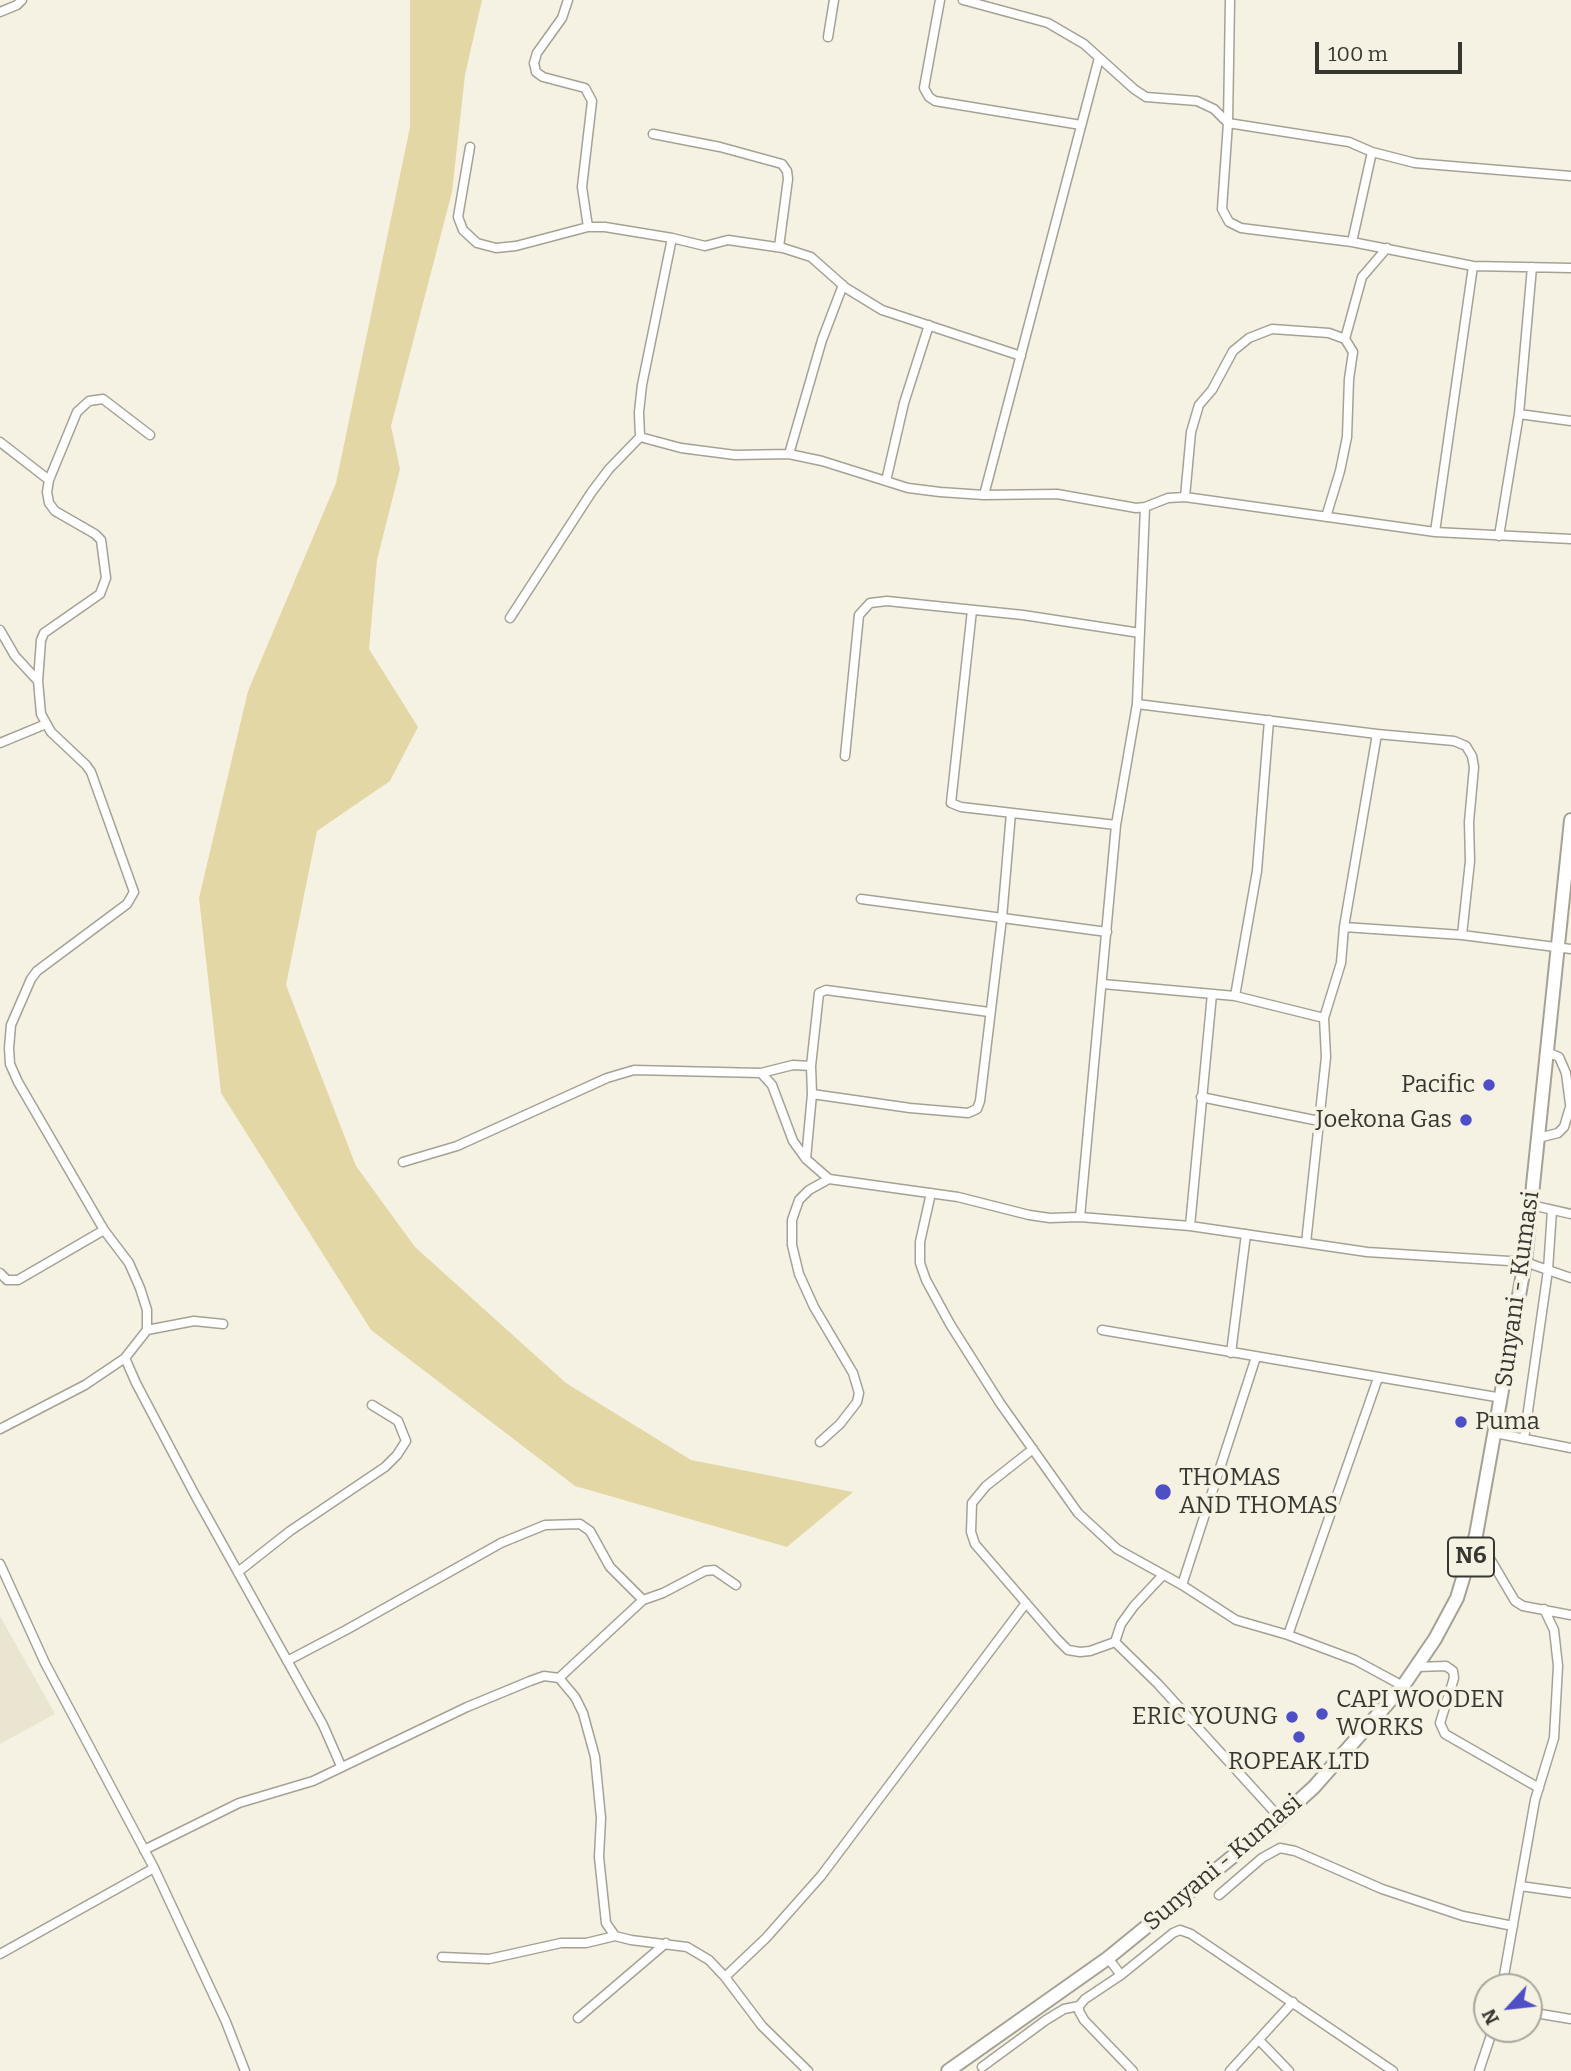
<!DOCTYPE html>
<style>
body{margin:0}
#map{position:relative;width:1571px;height:2071px;overflow:hidden;background:#f5f2e4;font-family:Bitter,serif}
canvas{display:block}
.north{position:absolute;left:1473px;top:1973px;width:70px;height:70px;box-sizing:border-box;background:#f5f2e4;border:2px solid #a9a79c;border-radius:50%;rotate:243deg;font-size:19px;font-weight:700;line-height:28px;text-align:center;color:#373631}
.north::after{content:'';display:block;margin:auto;width:24px;height:32px;background:#4e4fc6;clip-path:polygon(50% 0,100% 100%,50% 72%,0 100%)}
.scale{position:absolute;left:1315px;top:42px;width:147px;height:32px;box-sizing:border-box;border:4px solid #373631;border-top:0;padding-left:9px;font-size:21px;line-height:24px;white-space:nowrap;color:#373631;-webkit-text-stroke:5px #f5f2e4;paint-order:stroke}
</style>
<div id="map">
<canvas width="1571" height="2071"></canvas>
<div class="north">N</div>
<div class="scale">100 m</div>
</div>
<script>
const c = document.querySelector('canvas').getContext('2d');
c.lineJoin = 'round';
function fill(path, color) { c.fillStyle = color; c.fill(path, 'evenodd'); }
const poly = rows => new Path2D(rows.map(r => 'M' + r).join(''));
function strokePath(path, color, width, dash) { c.strokeStyle = color; c.lineWidth = width; c.lineCap = dash ? 'butt' : 'round'; c.setLineDash(dash || []); c.stroke(path); }
function drawText(font, color, halo, rows, align = 'center') {
  c.font = font + ' Bitter,serif'; c.lineWidth = 7; c.setLineDash([]); c.textBaseline = 'middle'; c.strokeStyle = halo; c.fillStyle = color; for (const [text, x, y, turn = 0] of rows) {
    c.save(); c.translate(x, y); c.rotate((+turn || 0) * Math.PI / 180); c.textAlign = isNaN(turn) ? turn : align; if (halo) c.strokeText(text, 0, 0); c.fillText(text, 0, 0); c.restore();
  }
}
const built = poly([
 [0,1616,55,1714,0,1744]
]);
const green = poly([
 [410,0,482,0,465,75,452,192,391,426,400,469,377,560,369,649,418,727,390,781,317,831,286,985,356,1166,415,1247,566,1383,691,1460,853,1492,787,1547,575,1486,371,1330,221,1093,199,898,248,691,336,483,410,127]
]);
const street = poly([
 [568,0,562,18,537,53,534,63,536,72,543,77,585,88,592,101,582,187,588,227],
 [940,0,924,88,929,97,935,101,1081,125],
 [963,0,1048,23,1084,44,1134,89,1146,97,1197,101,1214,109,1228,123,1349,142,1372,152,1415,163,1571,176],
 [1230,0,1228,123,1222,209,1229,222,1241,228,1352,242,1473,266,1571,268],
 [0,12,17,5,22,0],
 [828,37,834,0],
 [653,134,720,147,782,164,787,171,788,179,779,247],
 [470,147,458,217,463,230,477,243,496,248,516,246,588,227,605,227,672,238,705,246,728,240,783,248,811,257,846,288,882,310,1021,356],
 [672,238,642,385,639,412,640,437,681,448,735,455,789,454,822,461,908,488,940,492,984,495,1057,494,1136,508,1145,507,1168,498,1185,497,1435,532,1571,539],
 [1352,242,1372,152],
 [1345,339,1362,277,1387,248],
 [1519,414,1571,421],
 [0,442,49,480],
 [789,454,822,340,843,285],
 [886,481,904,403,929,325],
 [984,495,1099,58],
 [1185,497,1191,432,1199,405,1212,390,1233,351,1249,338,1272,329,1329,333,1345,339,1353,352,1349,379,1347,437,1340,471,1326,517],
 [1435,532,1473,266],
 [1499,536,1519,414,1532,267],
 [972,610,951,803,961,807,1116,825],
 [510,618,591,493,609,469,640,437],
 [0,630,15,656,38,681],
 [1137,704,1377,734,1454,741,1466,746,1472,756,1474,767,1469,822,1470,861,1462,935],
 [0,743,46,724],
 [845,756,859,615,870,603,887,601,1023,615,1140,633],
 [861,899,1107,932],
 [1344,927,1462,935,1571,949],
 [1103,984,1235,996,1324,1018],
 [1235,996,1257,871,1269,720],
 [1547,1052,1559,1057,1566,1073,1570,1104],
 [761,1073,772,1085,793,1141,806,1159,829,1179,958,1197,1029,1215,1050,1218,1080,1217,1190,1226,1367,1252,1525,1262,1571,1278],
 [812,1094,910,1108,968,1113,977,1109,980,1101,1002,918,1011,813],
 [1201,1097,1319,1121],
 [1538,1138,1558,1133,1564,1127,1571,1104],
 [806,1159,812,1094,811,1066,819,993,826,990,989,1012],
 [403,1162,457,1146,607,1078,634,1070,761,1073,793,1065,811,1066],
 [931,1193,920,1242,920,1263,926,1280,950,1324,1000,1403,1078,1513,1117,1549,1182,1585,1236,1620,1288,1635,1355,1660,1403,1686],
 [1531,1205,1571,1214],
 [1080,1217,1116,825,1137,704,1145,507],
 [1190,1226,1212,994],
 [1306,1243,1326,1057,1324,1018,1341,963,1344,927,1377,734],
 [0,1273,7,1280,18,1280,104,1230,18,1082,10,1064,9,1048,11,1025,31,979,37,971,127,904,134,892,91,772,86,765,51,732,41,714,38,681,41,640,44,633,100,594,106,578,101,540,95,534,55,511,49,503,47,492,49,480,77,412,89,401,103,399,150,435],
 [147,1330,194,1321,223,1324],
 [1102,1330,1502,1398],
 [1231,1353,1246,1234],
 [125,1358,136,1383,195,1495,323,1725,341,1766],
 [0,1429,85,1385,125,1358,147,1330,147,1310,140,1288,129,1263,104,1230],
 [1495,1433,1571,1448],
 [1524,1439,1548,1270,1552,1210],
 [820,1442,840,1424,857,1402,859,1393,853,1373,814,1307,799,1274,792,1245,792,1220,799,1200,809,1190,829,1179],
 [1033,1449,986,1486,972,1503,971,1532,975,1544,1057,1639,1068,1650,1080,1652,1090,1651,1115,1642],
 [1476,1535,1515,1601,1523,1606,1571,1615],
 [0,1564,45,1663,154,1868,226,2022,245,2071],
 [238,1572,290,1531,385,1467,397,1455,406,1441,398,1421,372,1405],
 [1182,1585,1256,1357],
 [1288,1635,1378,1378],
 [1115,1642,1158,1684,1280,1818],
 [1115,1642,1121,1624,1134,1606,1163,1575],
 [287,1661,346,1630,501,1543,545,1525,580,1524,590,1531,610,1567,643,1600],
 [1417,1667,1446,1666,1453,1671,1454,1678,1440,1723,1445,1734,1539,1788],
 [144,1850,239,1803,313,1781,467,1707,530,1681,544,1676,559,1678],
 [1520,1886,1571,1893],
 [1219,1895,1262,1858,1280,1848,1295,1851,1382,1889,1463,1916,1513,1926],
 [615,1936,606,1923,599,1857,601,1818,595,1757,583,1713,575,1697,559,1678,643,1600,663,1593,705,1571,714,1570,736,1585],
 [0,1954,154,1868],
 [442,1957,489,1959,561,1943,586,1943,615,1936,631,1940,687,1947,709,1960,725,1977,762,2026,808,2071],
 [1108,1958,1121,1975,1173,1933,1180,1930,1191,1934,1393,2071],
 [1121,1975,1085,1999,1079,2006,1079,2011,1084,2020,1133,2071],
 [725,1977,766,1938,821,1876,1026,1603],
 [1502,1987,1535,1800,1554,1738,1558,1666,1554,1630,1544,1609],
 [1529,2012,1571,2019],
 [578,2018,666,1943],
 [1260,2041,1289,2071],
 [982,2067,1046,2020,1064,2009,1079,2006],
 [1230,2071,1293,2002],
 [1479,2071,1493,2029]
]);
const primary = poly([
 [948,2071,1108,1958,1280,1818,1314,1787,1403,1686,1435,1639,1457,1598,1476,1535,1525,1262,1571,820]
]);
const markers = [
 [1489,1085,7,"#4e4fc6"],
 [1466,1120,7,"#4e4fc6"],
 [1461,1422,7,"#4e4fc6"],
 [1163,1492,9,"#4e4fc6"],
 [1322,1714,7,"#4e4fc6"],
 [1292,1717,7,"#4e4fc6"],
 [1299,1737,7,"#4e4fc6"]
];
const shields = [
 [1471,1557,46]
];
const shieldNames = [
 ["N6",1471,1557]
];
const poiNames = [
 ["Pacific",1475,1085],
 ["Joekona Gas",1452,1120],
 ["Puma",1475,1422,"left"],
 ["THOMAS",1179,1478,"left"],
 ["AND THOMAS",1179,1506,"left"],
 ["CAPI WOODEN",1336,1700,"left"],
 ["WORKS",1336,1728,"left"],
 ["ERIC YOUNG",1278,1717],
 ["ROPEAK LTD",1299,1762,"center"]
];
const streetNames = [
 ["Sunyani - Kumasi",1518,1289,-82],
 ["Sunyani - Kumasi",1223,1863,-40]
];
fill(built, '#eae5d1');
fill(green, '#e3d8a5');
strokePath(street, '#a5a295', 11);
strokePath(primary, '#a5a295', 16);
strokePath(street, '#fff', 8);
strokePath(primary, '#fff', 12);
for (const [x, y, r, color] of markers) { const dot = new Path2D(); dot.arc(x, y, r, 0, 2 * Math.PI); c.fillStyle = color; c.fill(dot); strokePath(dot, '#f5f2e4', 2.5); }
for (const [x, y, w] of shields) { const box = new Path2D(); box.roundRect(x - w / 2, y - 19.5, w, 39, 5); c.fillStyle = '#f5f2e4'; c.fill(box); strokePath(box, '#373631', 2); }
drawText('bold 23px', '#373631', null, shieldNames);
drawText('24px', '#373631', '#f5f2e4', poiNames, 'right');
drawText('24px', '#373631', '#f5f2e4', streetNames);
</script>
